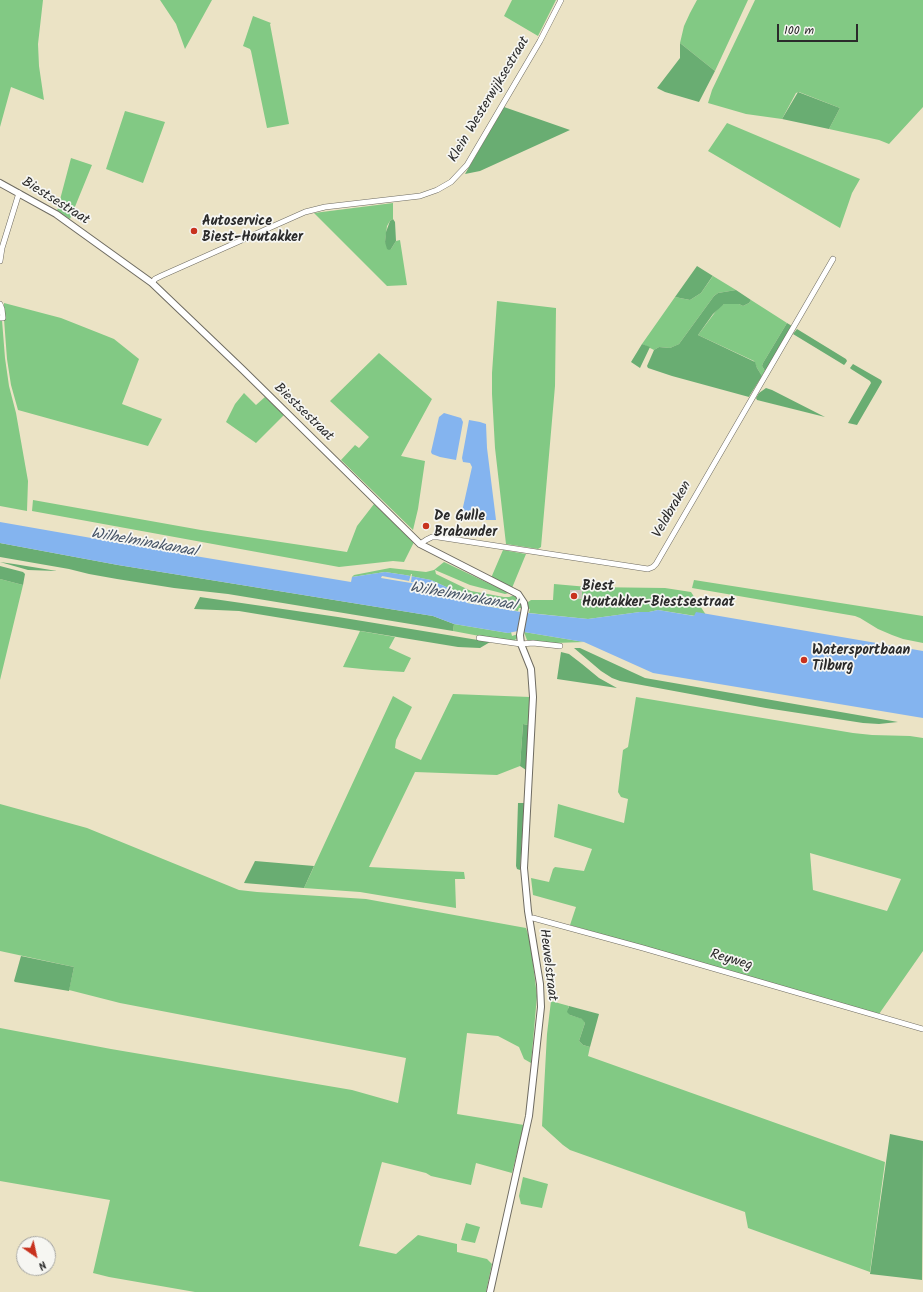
<!DOCTYPE html>
<style>
body{margin:0}
#map{position:relative;width:923px;height:1292px;overflow:hidden;background:#ebe3c5;font-family:Kalam,sans-serif}
canvas{display:block}
.north{position:absolute;left:16px;top:1236px;width:40px;height:40px;box-sizing:border-box;background:#f6f6f2;border:1px solid #a5a5a2;border-radius:50%;rotate:146deg;font-size:11px;font-weight:700;line-height:16px;text-align:center;color:#2b2b2b}
.north::after{content:'';display:block;margin:auto;width:14px;height:18px;background:#c8321e;clip-path:polygon(50% 0,100% 100%,50% 72%,0 100%)}
.scale{position:absolute;left:777px;top:24px;width:81px;height:18px;box-sizing:border-box;border:2px solid #2b2b2b;border-top:0;padding-left:5px;font-size:12px;line-height:14px;white-space:nowrap;color:#2b2b2b;-webkit-text-stroke:3px #f6f6f2;paint-order:stroke}
</style>
<div id="map">
<canvas width="923" height="1292"></canvas>
<div class="north">N</div>
<div class="scale">100 m</div>
</div>
<script>
const c = document.querySelector('canvas').getContext('2d');
c.lineJoin = 'round';
function fill(path, color) { c.fillStyle = color; c.fill(path, 'evenodd'); }
const poly = rows => new Path2D(rows.map(r => 'M' + r).join(''));
function strokePath(path, color, width, dash) { c.strokeStyle = color; c.lineWidth = width; c.lineCap = dash ? 'butt' : 'round'; c.setLineDash(dash || []); c.stroke(path); }
function drawText(font, color, halo, rows, align = 'center') {
  c.font = font + ' Kalam,sans-serif'; c.lineWidth = 3.5; c.setLineDash([]); c.textBaseline = 'middle'; c.strokeStyle = halo; c.fillStyle = color; for (const [text, x, y, turn = 0] of rows) {
    c.save(); c.translate(x, y); c.rotate((+turn || 0) * Math.PI / 180); c.textAlign = isNaN(turn) ? turn : align; if (halo) c.strokeText(text, 0, 0); c.fillText(text, 0, 0); c.restore();
  }
}
const industrial = poly([
 [570,590,582,590,582,599,570,599]
]);
const green = poly([
 [0,0,43,0,38,44,39,66,44,100,11,87,0,127],
 [160,0,212,0,185,49,176,24],
 [512,0,556,0,538,36,504,16],
 [697,0,748,0,715,71,680,43,684,26,690,13],
 [755,0,923,0,923,107,889,144,879,140,829,129,840,108,799,92,796,93,782,119,746,114,708,103,712,90],
 [253,16,271,23,270,24,289,124,267,128,251,51,250,49,243,46],
 [125,111,165,122,143,183,106,169],
 [727,123,860,179,852,193,840,228,708,151],
 [71,158,92,165,70,219,57,211],
 [393,203,393,219,390,221,387,226,385,242,391,249,396,241,400,240,407,285,387,286,314,213],
 [713,276,736,290,718,293,714,296,679,344,677,345,670,348,659,347,654,350,642,344,675,297,690,300,701,293],
 [751,300,787,323,763,363,762,366,765,371,762,376,757,368,754,361,698,335,719,307,724,304,728,303,739,304,743,306,749,303],
 [497,301,556,308,555,386,541,547,538,549,506,544,495,448,492,394,492,373],
 [4,303,61,318,104,335,114,339,139,359,122,404,162,419,148,446,18,410,11,385,7,359,4,319],
 [0,319,2,320,5,358,9,386,16,413,28,481,27,511,0,506],
 [379,353,432,399,401,456,425,461,418,509,413,530,341,460,355,445,359,448,369,437,330,401],
 [244,393,256,405,265,397,284,415,256,443,226,422,235,404],
 [33,500,201,530,347,552,357,526,374,504,414,542,404,562,393,561,339,567,32,511],
 [503,550,526,554,512,588,491,578],
 [444,562,509,593,505,594,470,585,435,570,436,574,471,591,504,597,509,597,515,595,522,602,522,608,519,608,518,611,467,602,468,597,431,580,405,575,385,572,352,577,354,575,390,568,426,572,434,570],
 [0,579,23,585,0,680],
 [694,580,923,616,923,643,903,639,892,635,878,629,860,618,855,616,692,588],
 [554,584,588,587,665,588,691,592,708,618,658,610,649,612,640,612,588,619,529,613,530,609,527,608,528,602,531,600,553,600],
 [570,590,582,590,582,599,570,599],
 [454,624,508,633,511,632,512,636,518,634,518,637,514,641,506,641,453,631],
 [360,631,395,637,389,648,411,658,404,672,372,670,343,667],
 [524,632,584,642,555,643,532,642,527,640],
 [453,694,530,697,528,725,523,724,520,766,497,775,415,772,369,867,464,872,465,879,455,879,456,908,360,892,304,888,393,696,412,707,396,740,395,748,421,760],
 [636,697,853,733,872,735,910,736,923,738,923,951,879,1014,570,925,576,907,533,895,531,878,549,882,553,869,555,867,584,871,592,849,554,837,558,804,624,823,628,799,621,797,618,792,623,750,628,747],
 [810,853,901,879,887,911,813,890],
 [0,804,87,828,239,890,257,892,366,899,526,928,530,940,537,996,531,1063,524,1059,519,1047,498,1036,467,1033,457,1114,524,1125,512,1173,476,1163,471,1185,431,1176,426,1173,382,1162,359,1246,396,1254,418,1235,457,1244,457,1252,487,1259,492,1264,486,1292,195,1292,109,1277,93,1273,110,1200,0,1181,0,1028,111,1049,352,1090,398,1103,406,1058,120,1003,69,990,74,967,0,951],
 [551,1001,569,1006,568,1008,570,1015,583,1019,585,1023,579,1041,583,1045,590,1047,588,1056,885,1162,870,1272,748,1228,745,1212,570,1150,563,1145,542,1126,547,1034],
 [523,1177,548,1184,542,1208,521,1204,519,1196],
 [466,1223,480,1227,475,1243,461,1240]
]);
const forest = poly([
 [680,43,715,71,699,102,665,92,657,88,680,58],
 [798,92,840,108,829,129,782,119],
 [504,107,570,130,480,171,465,174],
 [393,219,395,222,396,241,391,249,389,250,387,249,385,242,386,232,390,221],
 [697,266,713,276,712,277,701,293,690,300,675,297],
 [736,290,751,300,749,303,743,306,739,304,724,304,713,314,698,335,755,362,757,368,762,376,750,395,749,397,672,376,648,368,647,366,654,350,659,347,670,348,679,344,714,296,718,293],
 [787,323,792,326,765,371,762,366,763,363],
 [797,329,846,359,847,361,845,364,844,365,793,334],
 [642,344,650,347,640,368,631,362],
 [853,364,881,380,882,382,857,425,848,423,871,383,870,381,851,369,850,368],
 [766,388,772,390,825,417,757,400,756,398,759,393],
 [0,543,118,565,433,616,454,624,453,631,228,594,174,588,117,579,89,574,69,569,0,557],
 [0,562,14,564,57,571,28,570],
 [0,566,23,572,25,574,23,585,0,579],
 [200,597,338,617,490,642,480,648,458,647,239,611,194,609],
 [574,648,580,648,645,678,898,722,879,724,863,723,766,708,620,681,612,678,601,671],
 [561,652,569,654,582,664,599,678,617,688,557,679],
 [523,724,528,725,526,770,520,766],
 [518,803,524,803,520,870,517,869,516,866],
 [255,861,314,866,304,888,244,883],
 [21,956,74,967,69,991,15,982,14,981],
 [569,1006,599,1014,590,1047,583,1045,579,1041,585,1023,582,1019,570,1015,567,1012],
 [890,1134,923,1141,922,1280,870,1274]
]);
const water = poly([
 [444,413,461,418,463,422,456,460,440,457,432,454,431,452,439,417],
 [469,420,480,422,486,424,487,448,496,520,486,520,486,515,472,514,471,520,461,516,472,467,470,463,463,462,462,458],
 [0,522,177,553,351,582,352,577,385,572,405,575,431,580,468,597,467,603,527,613,588,619,640,612,649,612,658,610,694,616,696,612,923,651,923,718,653,673,584,642,518,631,508,633,454,624,433,616,118,565,0,543]
]);
const pier = poly([
 [411,574,412,574,411,582,435,586,435,587,381,578,382,576,409,581]
]);
const minor = poly([
 [0,261,2,248,19,193],
 [152,283,155,279,161,276,305,212,325,207,420,196,437,190,451,182,467,165,540,41,561,0],
 [0,304,2,309,3,318,0,318],
 [420,544,426,540,432,537,438,537,648,569,653,567,656,564,833,259],
 [479,638,521,644,533,643,560,646],
 [533,918,643,948,923,1029]
]);
const tertiary = poly([
 [0,183,56,214,152,283,243,370,420,544,518,594,524,603,525,608,520,635,521,644,531,669,533,697,524,868,528,911,540,984,541,1007,529,1116,490,1292]
]);
const markers = [
 [194,231,4,"#c8321e"],
 [426,526,4,"#c8321e"],
 [574,596,4,"#c8321e"],
 [804,660,4,"#c8321e"]
];
const streetNames = [
 ["Klein Westerwijksestraat",490,100,-59],
 ["Biestsestraat",55,202,32],
 ["Biestsestraat",303,413,44],
 ["Veldbraken",673,510,-60],
 ["Reyweg",731,961,16],
 ["Heuvelstraat",547,965,83]
];
const poiNames = [
 ["Autoservice",202,223],
 ["Biest-Houtakker",202,239],
 ["De Gulle",434,518],
 ["Brabander",434,534],
 ["Biest",582,588],
 ["Houtakker-Biestsestraat",582,604],
 ["Watersportbaan",812,652],
 ["Tilburg",812,668]
];
const waterNames = [
 ["Wilhelminakanaal",144,544,10],
 ["Wilhelminakanaal",463,598,10]
];
fill(industrial, '#c6c5b8');
fill(green, '#82c984');
fill(forest, '#69ad72');
fill(water, '#84b4ef');
fill(pier, '#ebe3c5');
strokePath(minor, '#6e6b61', 6);
strokePath(tertiary, '#6e6b61', 8);
strokePath(minor, '#fff', 5);
strokePath(tertiary, '#fff', 6);
for (const [x, y, r, color] of markers) { const dot = new Path2D(); dot.arc(x, y, r, 0, 2 * Math.PI); c.fillStyle = color; c.fill(dot); strokePath(dot, '#f6f6f2', 1.5); }
drawText('14px', '#2b2b2b', '#f6f6f2', streetNames);
drawText('bold 14px', '#2b2b2b', '#f6f6f2', poiNames, 'left');
drawText('italic 15px', '#465466', '#f6f6f2', waterNames);
</script>
